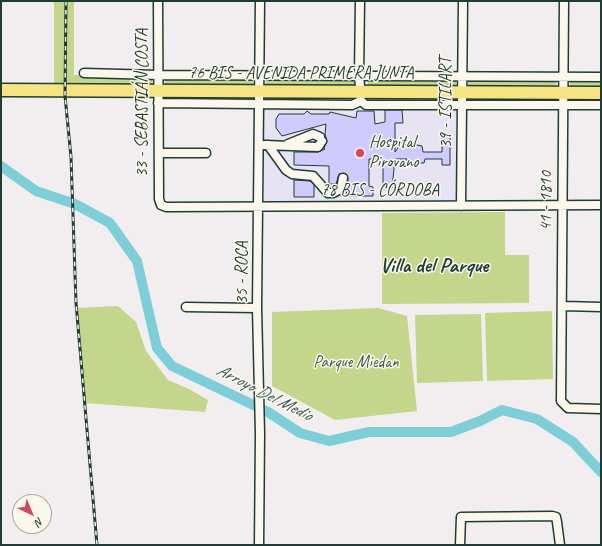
<!DOCTYPE html>
<meta charset="utf-8">
<style>
body{margin:0}
#map{position:relative;width:602px;height:546px;overflow:hidden;background:#f2eeef;font-family:Caveat,sans-serif}
canvas{display:block}
.frame{position:absolute;inset:0;border:2px solid #1f3d34;pointer-events:none}
.north{position:absolute;left:12px;top:494px;width:40px;height:40px;box-sizing:border-box;background:#fbf7ec;border:1px solid #a3ada2;border-radius:50%;rotate:136deg;font-size:11px;font-weight:700;line-height:16px;text-align:center;color:#1f3d34}
.north::after{content:'';display:block;margin:auto;width:14px;height:18px;background:#d1495b;clip-path:polygon(50% 0,100% 100%,50% 72%,0 100%)}
</style>
<div id="map">
<canvas width="602" height="546"></canvas>
<div class="frame"></div>
<div class="north">N</div>
</div>
<script>
const c = document.querySelector('canvas').getContext('2d');
c.lineJoin = 'round';
function fill(path, color) { c.fillStyle = color; c.fill(path, 'evenodd'); }
const poly = rows => new Path2D(rows.map(r => 'M' + r).join(''));
function strokePath(path, color, width, dash) { c.strokeStyle = color; c.lineWidth = width; c.lineCap = dash ? 'butt' : 'round'; c.setLineDash(dash || []); c.stroke(path); }
function drawText(font, color, halo, rows, align = 'center') {
  c.font = font + ' Caveat,sans-serif'; c.lineWidth = 3; c.setLineDash([]); c.textBaseline = 'middle'; c.strokeStyle = halo; c.fillStyle = color; for (const [text, x, y, turn = 0] of rows) {
    c.save(); c.translate(x, y); c.rotate((+turn || 0) * Math.PI / 180); c.textAlign = isNaN(turn) ? turn : align; if (halo) c.strokeText(text, 0, 0); c.fillText(text, 0, 0); c.restore();
  }
}
const built = poly([
 [268,106,456,107,460,111,457,196,455,201,450,202,267,201,260,195,263,111]
]);
const green = poly([
 [54,1,74,1,74,75,152,76,152,85,54,83],
 [166,77,253,77,253,84,165,84],
 [266,78,354,78,354,85,266,85],
 [368,78,456,79,456,85,368,85],
 [468,78,556,78,556,85,468,85],
 [570,79,601,79,601,86,570,86],
 [166,95,254,95,254,102,166,102],
 [266,96,354,96,354,102,266,102],
 [366,96,454,96,454,102,366,102],
 [469,96,557,96,557,103,469,103],
 [505,212,505,255,529,255,529,303,382,304,382,213],
 [118,306,136,322,146,351,168,380,189,389,208,400,205,412,85,403,77,308],
 [378,308,407,316,417,411,335,420,272,386,272,312],
 [552,311,553,379,487,381,485,313],
 [481,314,483,381,417,383,415,315]
]);
const river = poly([
 [1,166,36,191,75,204,110,223,137,261,157,348,172,366,268,412,300,433,329,441,369,432,451,432,480,421,502,410,537,419,573,442,601,472]
]);
const building = poly([
 [385,110,402,110,403,123,395,123,395,152,402,142,409,147,412,144,422,146,423,152,442,152,442,136,450,136,450,165,442,165,442,159,425,159,424,163,407,163,407,159,395,159,392,188,383,189,383,159,369,159,369,186,373,187,373,196,346,196,348,179,346,174,339,174,336,184,329,184,329,166,294,165,294,152,318,152,325,149,324,148,327,141,325,134,326,124,282,136,276,128,276,119,279,114,304,114,307,111,311,114,329,114,330,112,356,118,357,111,374,111,375,124,385,122,385,110],
 [294,180,310,181,314,185,314,197,294,197,294,180]
]);
const minor = poly([
 [158,1,159,199,161,205,166,207,601,205],
 [360,1,359,76,361,96],
 [564,1,561,401,568,408,601,409],
 [84,73,158,75,601,77],
 [361,101,366,105,601,105],
 [158,103,352,105,361,101],
 [288,144,313,134,320,137],
 [264,145,318,147,322,141],
 [268,145,286,170,292,174,313,176,328,193,333,193,341,189,343,178],
 [159,153,206,153],
 [461,206,463,1],
 [563,306,601,307],
 [186,307,257,308],
 [259,545,260,434,257,308,260,1],
 [460,545,461,517,552,516,556,517,557,522,560,545]
]);
const highway = poly([
 [1,90,601,93]
]);
const rail = poly([
 [66,1,65,96,71,157,76,303,97,545]
]);
const markers = [
 [360,153,5,"#d1495b"]
];
const streetNames = [
 ["76 BIS - AVENIDA PRIMERA JUNTA",301,74],
 ["33 - SEBASTIÁN COSTA",143,103,-90],
 ["39 - ISTILART",447,103,-90],
 ["78 BIS - CÓRDOBA",380,191],
 ["41 - 1810",547,201,-90],
 ["35 - ROCA",243,273,-90]
];
const poiNames = [
 ["Hospital",369,143],
 ["Pirovano",369,163]
];
const parkNames = [
 ["Parque Miedan",356,363]
];
const waterNames = [
 ["Arroyo Del Medio",264,393,27]
];
const districtNames = [
 ["Villa del Parque",434,266]
];
fill(built, '#e8e3f3');
fill(green, '#c3d68b');
strokePath(river, '#7dced7', 10);
fill(building, '#d0cafd');
strokePath(building, '#1f3d34', 1);
strokePath(minor, '#1f3d34', 11);
strokePath(highway, '#1f3d34', 15);
strokePath(minor, '#fbf7ec', 8);
strokePath(highway, '#f6e381', 12);
strokePath(rail, '#1f3d34', 3);
strokePath(rail, '#fbf7ec', 1.5, [4.5]);
for (const [x, y, r, color] of markers) { const dot = new Path2D(); dot.arc(x, y, r, 0, 2 * Math.PI); c.fillStyle = color; c.fill(dot); strokePath(dot, '#fbf7ec', 1.5); }
drawText('17px', '#1f3d34', '#fbf7ec', streetNames);
drawText('17px', '#1f3d34', '#fbf7ec', poiNames, 'left');
drawText('17px', '#405c45', '#fbf7ec', parkNames);
drawText('italic 18px', '#325a55', '#fbf7ec', waterNames);
drawText('bold 21px', '#1f3d34', '#fbf7ec', districtNames);
</script>
